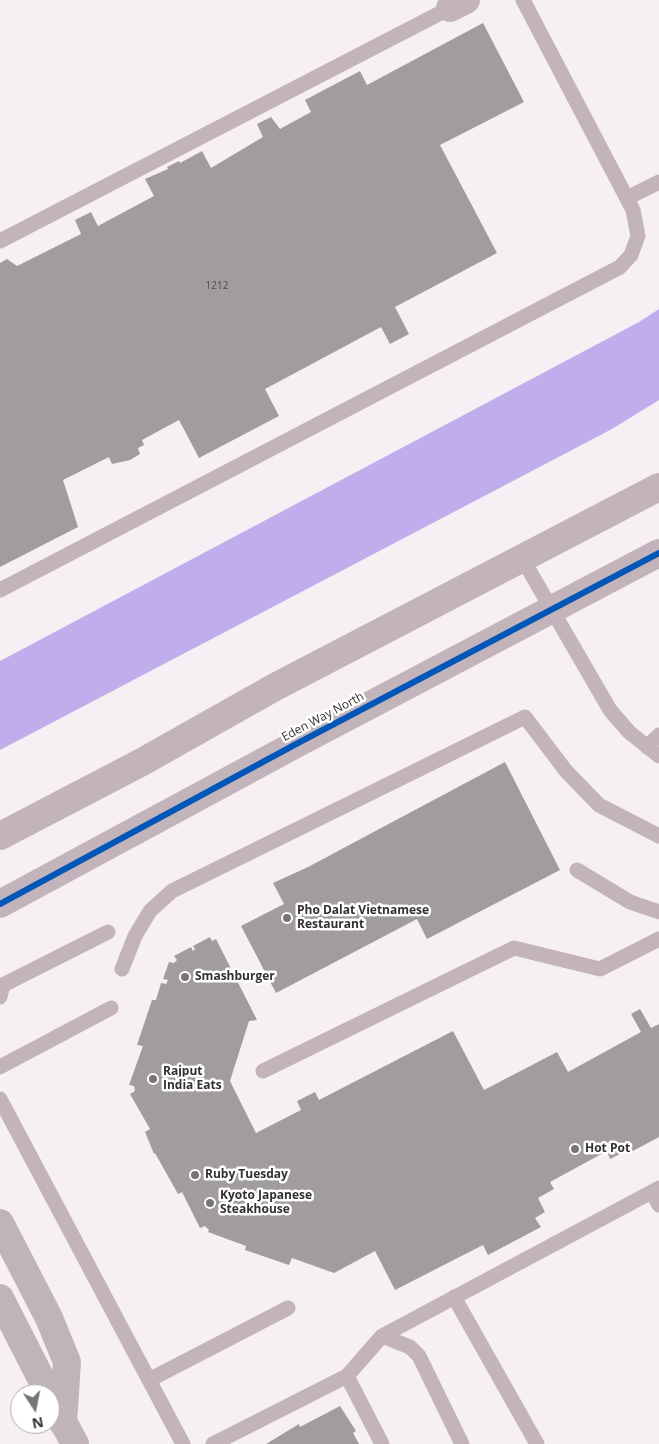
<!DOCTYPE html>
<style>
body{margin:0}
#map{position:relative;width:659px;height:1444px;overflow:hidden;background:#f6f0f4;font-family:"Open Sans",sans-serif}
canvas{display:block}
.north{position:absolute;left:10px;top:1384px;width:50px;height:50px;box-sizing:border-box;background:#fff;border:1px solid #adacad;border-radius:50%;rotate:169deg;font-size:14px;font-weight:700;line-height:20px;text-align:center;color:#332f32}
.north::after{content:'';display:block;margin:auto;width:18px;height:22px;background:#777376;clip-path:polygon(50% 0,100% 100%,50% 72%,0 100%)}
</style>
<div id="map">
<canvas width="659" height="1444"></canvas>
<div class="north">N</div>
</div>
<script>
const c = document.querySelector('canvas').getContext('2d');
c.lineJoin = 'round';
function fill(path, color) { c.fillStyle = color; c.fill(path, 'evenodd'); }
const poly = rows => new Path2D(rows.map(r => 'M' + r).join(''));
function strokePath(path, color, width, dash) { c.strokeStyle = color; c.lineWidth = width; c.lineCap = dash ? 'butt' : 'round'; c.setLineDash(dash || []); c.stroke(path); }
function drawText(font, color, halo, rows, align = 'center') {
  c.font = font + ' "Open Sans",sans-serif'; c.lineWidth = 5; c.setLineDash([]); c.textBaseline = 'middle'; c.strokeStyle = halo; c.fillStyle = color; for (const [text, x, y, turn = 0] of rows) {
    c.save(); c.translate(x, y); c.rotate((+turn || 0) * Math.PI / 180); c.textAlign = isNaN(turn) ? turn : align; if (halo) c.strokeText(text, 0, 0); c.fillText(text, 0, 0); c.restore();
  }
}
const water = poly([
 [659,309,659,400,612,429,0,750,0,661,639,322]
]);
const building = poly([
 [483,23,524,102,440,145,497,253,395,307,409,334,390,344,381,327,265,389,279,416,199,458,179,420,142,440,144,445,138,448,140,454,130,460,112,464,109,457,63,480,78,527,0,567,0,263,7,259,17,266,81,234,75,220,91,212,98,226,154,196,145,179,168,169,167,167,179,161,180,163,202,151,211,168,263,137,257,124,271,117,280,129,311,112,305,100,360,71,367,85],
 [505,762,560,870,427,939,417,919,276,993,241,926,284,904,273,883,308,867],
 [210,937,212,941,216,939,257,1020,249,1021,230,1081,256,1133,301,1110,297,1101,315,1092,319,1100,453,1031,484,1090,557,1052,568,1072,641,1032,631,1014,640,1009,651,1028,659,1024,659,1137,629,1153,628,1150,610,1159,607,1151,550,1182,554,1189,538,1198,545,1212,535,1218,541,1227,488,1255,483,1245,395,1290,375,1251,334,1273,292,1258,289,1265,245,1250,246,1246,208,1232,209,1230,205,1226,200,1228,182,1192,178,1194,155,1153,154,1154,145,1132,150,1129,130,1094,135,1091,134,1086,129,1085,143,1046,137,1045,152,1000,156,1000,161,983,166,984,168,980,163,979,169,962,174,963,177,960,174,956,191,947,193,951,195,949,193,946],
 [340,1406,356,1431,353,1433,359,1444,266,1444,299,1424,300,1427]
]);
const service = poly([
 [627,198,659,182],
 [0,241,450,8,448,4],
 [522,558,610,710,629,732,659,756],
 [0,590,620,267,631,255,638,236,633,210,523,0],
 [647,747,659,735],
 [577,870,630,902,659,912],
 [122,969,135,936,150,911,172,891,525,717,566,771,599,805,659,836],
 [0,997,3,985,108,932],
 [0,1067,111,1008],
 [263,1071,514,948,600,969,659,939],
 [0,1099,183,1444],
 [652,1192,659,1205],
 [454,1297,537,1444],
 [382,1336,410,1347,419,1356,462,1444],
 [347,1376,382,1444],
 [149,1380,288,1308],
 [213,1444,347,1376,382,1336,659,1188]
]);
const minor = poly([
 [450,8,466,0]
]);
const tertiary = poly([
 [0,836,142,762,275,687,659,487],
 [0,904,298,743,659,553]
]);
const secondary = poly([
 [0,1223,49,1318,67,1362,63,1423],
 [0,1298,49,1394],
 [55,1406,75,1444]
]);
const cycleway = poly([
 [0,904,298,743,659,553]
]);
const markers = [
 [287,918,5,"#777376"],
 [185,977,5,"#777376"],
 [153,1079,5,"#777376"],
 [575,1149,5,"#777376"],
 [195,1175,5,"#777376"],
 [210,1203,5,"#777376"]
];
const numberNames = [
 ["1212",217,286]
];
const streetNames = [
 ["Eden Way North",323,717,-28]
];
const poiNames = [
 ["Pho Dalat Vietnamese",297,911],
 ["Restaurant",297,925],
 ["Smashburger",195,977],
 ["Rajput",163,1072],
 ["India Eats",163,1086],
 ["Hot Pot",585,1149],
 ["Ruby Tuesday",205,1175],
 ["Kyoto Japanese",220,1196],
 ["Steakhouse",220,1210]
];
fill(water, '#c0aeec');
fill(building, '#a09c9f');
strokePath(service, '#c3b4bb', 15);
strokePath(minor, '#c3b4bb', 28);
strokePath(tertiary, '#c3b4bb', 28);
strokePath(secondary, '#c1b4b9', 28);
strokePath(cycleway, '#0057b8', 6);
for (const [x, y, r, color] of markers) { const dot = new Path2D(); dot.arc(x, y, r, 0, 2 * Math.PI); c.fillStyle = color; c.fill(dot); strokePath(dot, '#fff', 2); }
drawText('10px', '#4e4a4d', null, numberNames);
drawText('12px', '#332f32', '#fff', streetNames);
drawText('bold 12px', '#332f32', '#fff', poiNames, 'left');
</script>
